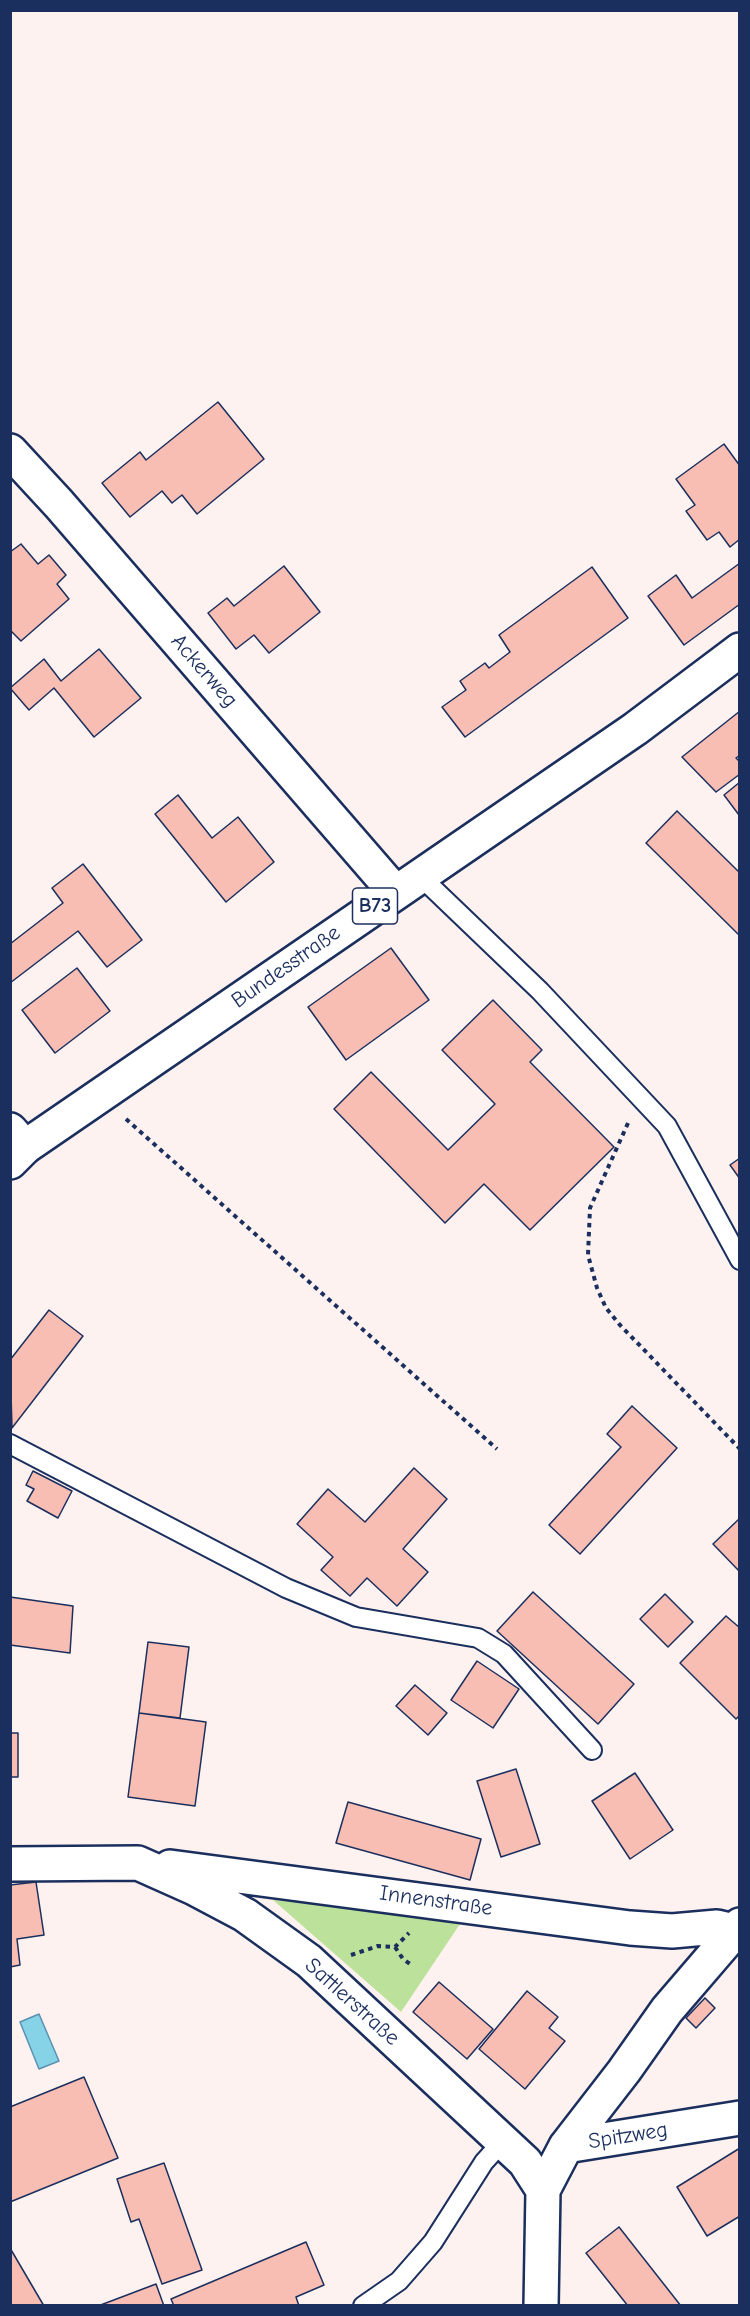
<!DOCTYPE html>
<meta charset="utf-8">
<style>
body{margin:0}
#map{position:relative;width:750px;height:2316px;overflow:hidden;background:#fef2f0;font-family:"Comic Neue",sans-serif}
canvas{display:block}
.frame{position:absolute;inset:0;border:12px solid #1b2f5e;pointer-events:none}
</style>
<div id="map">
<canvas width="750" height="2316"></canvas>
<div class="frame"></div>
</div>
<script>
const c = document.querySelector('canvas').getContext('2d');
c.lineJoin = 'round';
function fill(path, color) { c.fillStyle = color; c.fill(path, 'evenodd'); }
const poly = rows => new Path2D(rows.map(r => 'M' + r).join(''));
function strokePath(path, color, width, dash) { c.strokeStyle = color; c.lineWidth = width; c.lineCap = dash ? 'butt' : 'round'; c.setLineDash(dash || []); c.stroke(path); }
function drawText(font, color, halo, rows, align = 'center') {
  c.font = font + ' "Comic Neue",sans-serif'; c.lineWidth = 4.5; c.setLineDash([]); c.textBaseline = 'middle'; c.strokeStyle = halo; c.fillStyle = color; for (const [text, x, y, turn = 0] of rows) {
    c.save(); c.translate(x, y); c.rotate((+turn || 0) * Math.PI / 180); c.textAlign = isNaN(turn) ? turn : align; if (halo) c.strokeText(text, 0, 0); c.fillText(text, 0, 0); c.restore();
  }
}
const green = poly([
 [273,1900,464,1918,401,2012]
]);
const water = poly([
 [39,2014,59,2061,39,2069,20,2022,39,2014]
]);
const building = poly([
 [218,402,264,459,197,514,182,495,172,503,162,491,130,517,102,483,140,452,146,460,218,402],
 [724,444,740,466,740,539,730,547,719,532,707,540,686,511,695,505,676,479,724,444],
 [21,544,38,564,49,555,66,575,57,584,69,599,21,641,10,630,10,552,21,544],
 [740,563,740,604,684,645,648,596,676,575,692,598,740,563],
 [284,566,320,612,269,653,254,635,236,649,208,613,227,598,234,606,284,566],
 [592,567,628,618,465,737,442,707,466,690,460,681,485,663,489,668,510,652,499,635,592,567],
 [99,649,141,698,94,737,54,688,29,710,10,688,44,659,61,681,99,649],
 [740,711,740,755,736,758,740,762,740,774,716,792,682,757,740,711],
 [740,782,740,815,739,815,724,795,740,782],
 [178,795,212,838,238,817,274,862,226,902,155,814,178,795],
 [677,811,740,873,740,936,646,843,677,811],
 [83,864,142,940,107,967,78,931,10,983,10,944,63,903,52,888,83,864],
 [391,948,429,1000,346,1060,308,1007,391,948],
 [77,968,110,1011,55,1053,22,1010,77,968],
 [493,1000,542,1050,530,1062,614,1147,530,1230,484,1184,445,1223,334,1109,371,1072,448,1150,495,1104,442,1050,493,1000],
 [740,1158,740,1179,730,1165,740,1158],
 [49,1310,83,1336,12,1428,10,1360,49,1310],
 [632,1406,677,1448,580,1554,549,1525,621,1447,607,1434,632,1406],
 [414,1468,447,1499,403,1549,428,1572,397,1606,367,1578,350,1596,321,1570,333,1557,297,1524,328,1489,365,1522,414,1468],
 [33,1471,72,1491,58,1518,27,1501,34,1489,26,1485,33,1471],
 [740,1518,740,1572,713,1544,740,1518],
 [533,1592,634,1684,598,1724,497,1631,533,1592],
 [665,1594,693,1622,668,1647,640,1619,665,1594],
 [10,1597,73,1606,70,1653,10,1645,10,1597],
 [726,1616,740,1628,740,1715,736,1719,680,1663,726,1616],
 [148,1642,189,1647,180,1718,139,1713,148,1642],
 [477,1661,519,1689,493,1728,451,1700,477,1661],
 [415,1685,447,1713,428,1735,396,1706,415,1685],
 [139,1713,206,1722,195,1806,128,1797,139,1713],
 [10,1733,18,1733,18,1777,10,1777,10,1733],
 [516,1769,540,1844,501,1857,477,1781,516,1769],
 [635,1773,673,1830,630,1859,592,1801,635,1773],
 [348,1802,481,1839,470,1880,336,1843,348,1802],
 [36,1882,44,1935,17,1939,20,1965,10,1967,10,1885,36,1882],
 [439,1982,493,2029,467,2059,413,2012,439,1982],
 [527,1991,558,2017,549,2028,565,2041,525,2089,479,2049,527,1991],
 [705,1998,715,2008,696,2028,686,2018,705,1998],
 [84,2077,118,2158,10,2202,10,2107,84,2077],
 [740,2148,740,2216,707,2236,677,2187,740,2148],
 [164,2163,202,2270,162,2284,139,2219,131,2222,117,2179,164,2163],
 [619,2227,681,2306,628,2306,586,2253,619,2227],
 [306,2242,324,2285,296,2297,299,2306,174,2306,171,2299,306,2242],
 [10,2248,44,2306,10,2306,10,2248],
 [156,2284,164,2306,98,2306,156,2284]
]);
const path = poly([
 [126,1119,497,1449],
 [628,1123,590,1208,588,1255,597,1288,606,1308,620,1325,740,1449],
 [395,1947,403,1959,413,1966],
 [351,1955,378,1946,395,1947,409,1933]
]);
const service = poly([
 [420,876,540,991,667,1126,740,1260],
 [10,1444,286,1588,356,1617,478,1638,504,1654,592,1750],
 [363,2306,399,2281,433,2242,484,2162,503,2141]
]);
const minor = poly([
 [10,451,59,504,395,892],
 [10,1130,25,1147],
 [10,1864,138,1863,194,1888,245,1915,309,1961,525,2162,543,2190,541,2306],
 [170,1867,630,1928,672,1931,717,1927,734,1931],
 [566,2146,740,2118],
 [543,2190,566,2146,624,2071,667,2010,740,1925]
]);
const primary = poly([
 [10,1162,25,1147,635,729,740,650]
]);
const shields = [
 [375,906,45]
];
const shieldNames = [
 ["B73",375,906]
];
const streetNames = [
 ["Ackerweg",204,671,49],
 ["Bundesstraße",286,967,-35],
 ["Innenstraße",436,1901,8],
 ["Sattlerstraße",352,2002,42],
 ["Spitzweg",628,2136,-9]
];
fill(green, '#bce19b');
fill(water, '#86d2e6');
strokePath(water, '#5b91b0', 1.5);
fill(building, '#f8bdb3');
strokePath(building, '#1b2f5e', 1.5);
strokePath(service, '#1b2f5e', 22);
strokePath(minor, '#1b2f5e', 38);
strokePath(primary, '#1b2f5e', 38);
strokePath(path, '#1b2f5e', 4, [4.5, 4.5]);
strokePath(service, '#fff', 18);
strokePath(minor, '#fff', 33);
strokePath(primary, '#fff', 33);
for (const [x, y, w] of shields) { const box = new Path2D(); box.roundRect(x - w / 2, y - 18, w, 36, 4.5); c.fillStyle = '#fff'; c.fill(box); strokePath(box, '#1b2f5e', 1.5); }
drawText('bold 21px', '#1b2f5e', null, shieldNames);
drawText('22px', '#1b2f5e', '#fff', streetNames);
</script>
